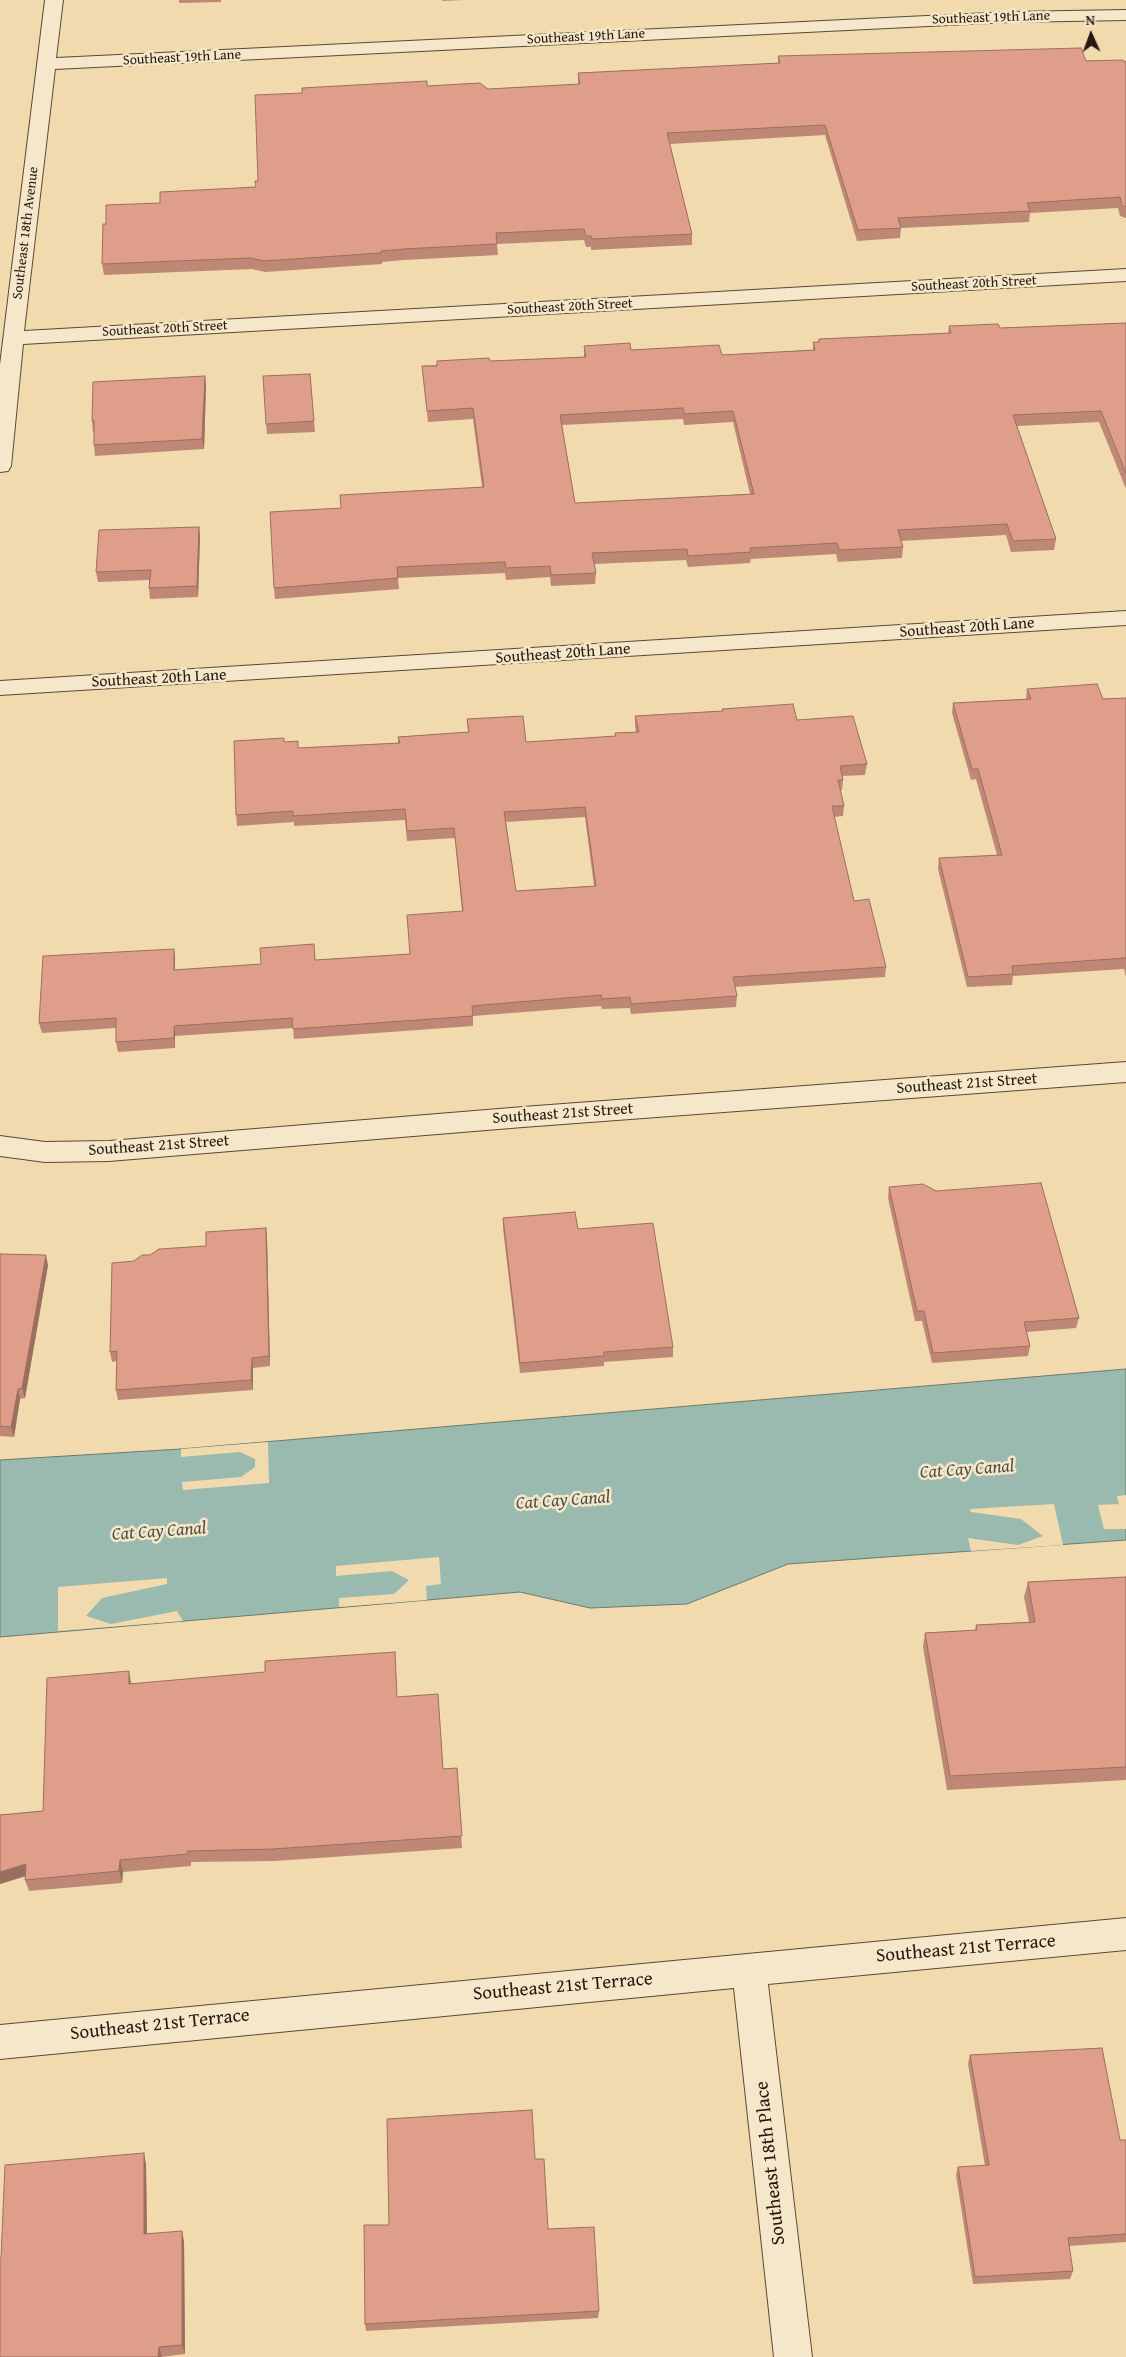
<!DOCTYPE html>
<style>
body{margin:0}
#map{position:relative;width:1126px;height:2357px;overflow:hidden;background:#f1daae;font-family:"Gentium Book Plus",serif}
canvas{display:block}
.north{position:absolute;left:1066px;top:10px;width:50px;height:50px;-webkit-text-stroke:4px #f6e7ca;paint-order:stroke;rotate:358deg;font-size:14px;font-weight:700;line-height:20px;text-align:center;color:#24190e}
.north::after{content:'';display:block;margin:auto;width:18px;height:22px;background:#24190e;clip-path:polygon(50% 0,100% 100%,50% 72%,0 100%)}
</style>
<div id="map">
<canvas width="1126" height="2357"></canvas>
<div class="north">N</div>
</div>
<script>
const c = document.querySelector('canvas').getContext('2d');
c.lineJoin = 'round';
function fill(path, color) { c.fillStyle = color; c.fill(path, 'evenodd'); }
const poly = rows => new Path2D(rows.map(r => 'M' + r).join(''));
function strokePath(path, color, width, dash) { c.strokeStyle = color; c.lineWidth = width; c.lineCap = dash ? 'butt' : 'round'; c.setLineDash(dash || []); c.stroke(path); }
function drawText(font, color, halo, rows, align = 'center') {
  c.font = font + ' "Gentium Book Plus",serif'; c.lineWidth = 5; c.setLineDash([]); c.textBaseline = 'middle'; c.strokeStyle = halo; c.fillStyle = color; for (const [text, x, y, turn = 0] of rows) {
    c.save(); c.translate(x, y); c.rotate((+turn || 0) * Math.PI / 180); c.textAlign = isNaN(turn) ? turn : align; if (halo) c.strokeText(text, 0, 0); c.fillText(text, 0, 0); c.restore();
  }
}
const water = poly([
 [1126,1369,1126,1540,788,1564,687,1604,590,1608,520,1592,0,1637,0,1460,181,1449,1126,1369]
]);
const pier = poly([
 [268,1442,269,1483,183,1490,182,1482,241,1477,255,1467,255,1459,240,1452,181,1457,181,1449],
 [1126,1495,1126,1529,1104,1529,1098,1505,1119,1504,1117,1496],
 [1054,1504,1063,1545,971,1551,968,1538,1018,1545,1043,1536,1021,1519,971,1512,970,1509],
 [439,1557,441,1584,426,1586,427,1600,339,1607,339,1598,394,1594,409,1580,392,1571,336,1576,336,1566],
 [167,1578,167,1584,102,1598,86,1616,111,1624,177,1611,183,1621,58,1631,58,1587]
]);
const minor = poly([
 [45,0,63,0,56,58,1010,12,1126,10,1126,20,1010,22,55,69,24,331,1126,269,1126,281,23,344,11,466,8,471,0,472,0,365,45,0],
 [1126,611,1126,625,0,695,0,681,1126,611],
 [1126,1062,1126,1082,523,1127,109,1161,45,1162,0,1156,0,1136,45,1142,109,1141,523,1107,1126,1062],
 [1126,1918,1126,1950,768,1984,812,2357,774,2357,734,1988,0,2059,0,2025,1126,1918]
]);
const wall = poly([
 [179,0,221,0,221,2,179,3],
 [442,0,463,0,442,1],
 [778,56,1126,61,1126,218,1120,216,1118,208,1030,213,1029,222,901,228,900,238,857,241,825,135,670,144,692,234,692,245,591,250,591,247,586,247,584,240,497,244,498,255,404,260,382,262,382,264,265,272,252,269,104,275,102,264,106,224,160,203,256,187,258,181,427,86,488,89,578,84,578,73,778,63],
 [1126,323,1126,489,1099,422,1017,426,1056,539,1054,550,1011,552,1006,535,901,541,903,547,902,558,838,562,836,554,751,559,750,563,688,567,686,560,594,564,596,573,595,584,551,586,550,577,506,580,505,573,398,578,399,589,275,599,274,588,341,508,482,487,473,419,428,422,422,366,490,361,584,357,584,346,631,350,722,355,813,350,813,342,818,342,819,339,948,333,949,326,1000,328],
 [683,419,684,425,733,422,750,494,575,503,562,425],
 [310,374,315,432,267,434,266,424],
 [205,376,206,386,204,449,95,456,94,445,94,432,93,432,92,421],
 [199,527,200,537,198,597,150,599,149,588,149,580,98,582,96,572],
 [1027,689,1103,699,1126,698,1126,977,1124,969,1013,976,1012,985,967,987,938,869,939,858,997,855,976,779,971,780,952,713,953,703,1026,699],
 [722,709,797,720,867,764,865,775,842,776,843,780,842,790,840,790,844,806,843,816,834,817,854,901,886,967,885,977,735,987,737,996,736,1007,631,1014,630,1008,602,1009,601,1006,473,1016,473,1026,294,1039,293,1028,175,1036,175,1048,118,1052,116,1042,116,1028,42,1033,39,1023,174,949,175,959,175,970,410,954,462,911,455,838,407,841,405,820,294,826,294,822,237,826,236,815,284,742,298,748,398,743,398,737,468,732,467,719,526,742,615,736,615,733,636,732,635,726,635,716,722,711],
 [585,817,594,886,516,891,506,822],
 [889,1187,1079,1318,1076,1328,1027,1332,1030,1346,1028,1356,932,1363,922,1321,915,1321,888,1198],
 [503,1218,578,1229,673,1347,673,1357,604,1362,604,1366,520,1373,503,1228],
 [266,1228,267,1238,270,1366,253,1368,253,1390,118,1400,116,1390,117,1361,112,1362,110,1352,134,1261,150,1255,206,1246],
 [0,1254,48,1265,25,1398,20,1399,14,1437,0,1436],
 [1126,1577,1126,1780,947,1790,923,1647,925,1633,975,1630,976,1625,1029,1622,1024,1597,1028,1582],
 [131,1683,398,1697,443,1769,457,1768,462,1848,275,1861,191,1862,191,1866,123,1872,122,1883,29,1891,25,1880,25,1876,0,1884,0,1815,43,1811],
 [970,2055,1120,2140,1126,2140,1126,2242,1069,2246,1073,2271,1070,2279,973,2284,956,2175,958,2167,985,2166,968,2064],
 [535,2159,548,2229,599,2311,598,2318,366,2331,365,2324,389,2225],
 [146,2164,147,2234,184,2241,185,2354,162,2357,1,2258]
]);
const shadedWall = poly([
 [205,376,206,386,204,449,202,439],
 [199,527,200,537,198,597,197,586],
 [174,949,175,959,175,980,174,970],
 [174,1026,175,1036,175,1048,174,1038],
 [266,1228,267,1238,270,1366,269,1356],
 [46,1255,48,1265,25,1398,22,1388],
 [252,1358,253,1368,253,1390,251,1380],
 [18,1389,20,1399,14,1437,11,1427],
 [129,1671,131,1683,129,1684],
 [120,1860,123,1872,122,1883,119,1871],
 [26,1864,29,1875,0,1884,0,1872],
 [144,2153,146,2164,147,2244,144,2234],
 [182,2231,184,2241,185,2354,182,2345],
 [159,2347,162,2357,158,2357]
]);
const building = poly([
 [1081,48,1086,61,1123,60,1124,62,1126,61,1126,207,1122,205,1120,197,1027,203,1030,211,898,218,901,228,858,230,825,125,667,133,692,234,592,239,591,236,586,236,584,229,496,233,497,244,404,249,381,251,381,253,264,261,251,258,102,264,103,224,106,224,106,205,160,203,160,192,256,187,255,181,258,181,255,95,302,93,302,88,427,81,427,86,480,83,488,89,580,84,578,73,780,63,778,56,1081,48],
 [1126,323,1126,473,1101,411,1013,415,1056,539,1013,541,1007,524,898,530,903,547,839,550,837,543,750,548,751,552,688,556,687,549,592,553,596,573,551,575,550,566,506,568,505,562,397,567,398,578,274,588,270,512,341,508,340,495,484,487,473,408,427,411,422,366,437,366,437,361,489,358,490,361,586,357,584,346,630,343,631,350,719,345,722,355,815,350,813,342,819,342,819,339,951,333,949,326,998,324,1000,328,1126,323],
 [683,408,684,414,733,411,754,494,575,503,560,415,683,408],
 [310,374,314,421,266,424,263,376,310,374],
 [205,376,202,439,94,445,94,421,92,421,93,382,205,376],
 [199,527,197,586,149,588,151,570,96,572,99,530,199,527],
 [1097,684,1103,699,1126,698,1126,959,1126,958,1012,966,1013,974,968,977,939,858,1002,855,978,769,972,769,953,703,1031,699,1027,689,1097,684],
 [793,704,797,720,853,716,867,764,840,766,843,780,838,780,844,806,832,806,854,901,869,899,886,967,733,977,737,996,631,1004,630,997,602,999,601,995,472,1006,473,1016,293,1029,292,1018,174,1026,174,1038,116,1042,116,1018,39,1023,43,956,174,949,174,970,261,964,260,948,314,944,315,960,410,954,407,915,463,911,454,828,407,831,405,809,293,816,293,811,236,815,234,741,284,738,284,742,298,741,298,748,400,743,398,737,469,732,467,719,523,716,526,742,616,736,615,733,639,732,635,716,723,711,722,709,793,704],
 [585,807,596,886,516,891,504,812,585,807],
 [1041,1183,1079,1318,1024,1322,1030,1346,933,1353,924,1311,917,1311,889,1187,923,1184,936,1191,1041,1183],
 [575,1212,578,1229,653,1223,673,1347,604,1352,604,1356,520,1363,503,1218,575,1212],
 [266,1228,269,1356,252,1358,251,1380,116,1390,117,1351,110,1352,112,1263,134,1261,142,1255,150,1255,159,1249,206,1246,206,1232,266,1228],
 [0,1254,46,1255,22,1388,18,1389,11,1427,0,1426,0,1254],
 [1126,1577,1126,1767,950,1776,925,1633,977,1630,976,1625,1035,1622,1028,1582,1126,1577],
 [395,1652,397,1697,438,1694,443,1769,457,1768,462,1836,273,1849,188,1851,188,1854,120,1860,119,1871,25,1880,26,1864,0,1872,0,1815,43,1811,47,1678,129,1671,129,1684,265,1672,265,1661,395,1652],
 [1102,2048,1120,2140,1126,2140,1126,2234,1068,2238,1073,2271,975,2277,958,2167,989,2165,970,2055,1102,2048],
 [532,2110,535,2159,544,2159,548,2229,594,2227,599,2311,365,2324,364,2225,389,2225,387,2119,532,2110],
 [144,2153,144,2234,182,2231,182,2345,159,2347,158,2357,0,2357,0,2258,1,2258,5,2165,144,2153]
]);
const farStreetnames = [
 ["Southeast 19th Lane",991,18,-2],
 ["Southeast 19th Lane",586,37,-3],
 ["Southeast 19th Lane",182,58,-3],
 ["Southeast 18th Avenue",26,233,-83],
 ["Southeast 20th Street",974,284,-3],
 ["Southeast 20th Street",570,307,-3],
 ["Southeast 20th Street",165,329,-3]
];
const streetNames = [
 ["Southeast 20th Lane",967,628,-4],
 ["Southeast 20th Lane",563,654,-4],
 ["Southeast 20th Lane",159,679,-3],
 ["Southeast 21st Street",967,1084,-4],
 ["Southeast 21st Street",563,1114,-4],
 ["Southeast 21st Street",159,1146,-4]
];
const waterNames = [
 ["Cat Cay Canal",967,1470,-4],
 ["Cat Cay Canal",563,1501,-4],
 ["Cat Cay Canal",159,1532,-4]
];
const nearStreetnames = [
 ["Southeast 21st Terrace",966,1949,-5],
 ["Southeast 21st Terrace",563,1987,-5],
 ["Southeast 21st Terrace",160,2025,-6],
 ["Southeast 18th Place",771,2163,-96]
];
fill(water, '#9bbaaf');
strokePath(water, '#6b7a6f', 1);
fill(pier, '#f1daae');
strokePath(minor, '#574936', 2);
fill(minor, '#f6e7ca');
fill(wall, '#bf8876');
fill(shadedWall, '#9b6f60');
fill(building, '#de9e89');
strokePath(building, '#9b6f60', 1);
drawText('14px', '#24190e', '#f6e7ca', farStreetnames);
drawText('16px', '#24190e', '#f6e7ca', streetNames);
drawText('italic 18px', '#4e5146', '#f6e7ca', waterNames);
drawText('19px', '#24190e', '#f6e7ca', nearStreetnames);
</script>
